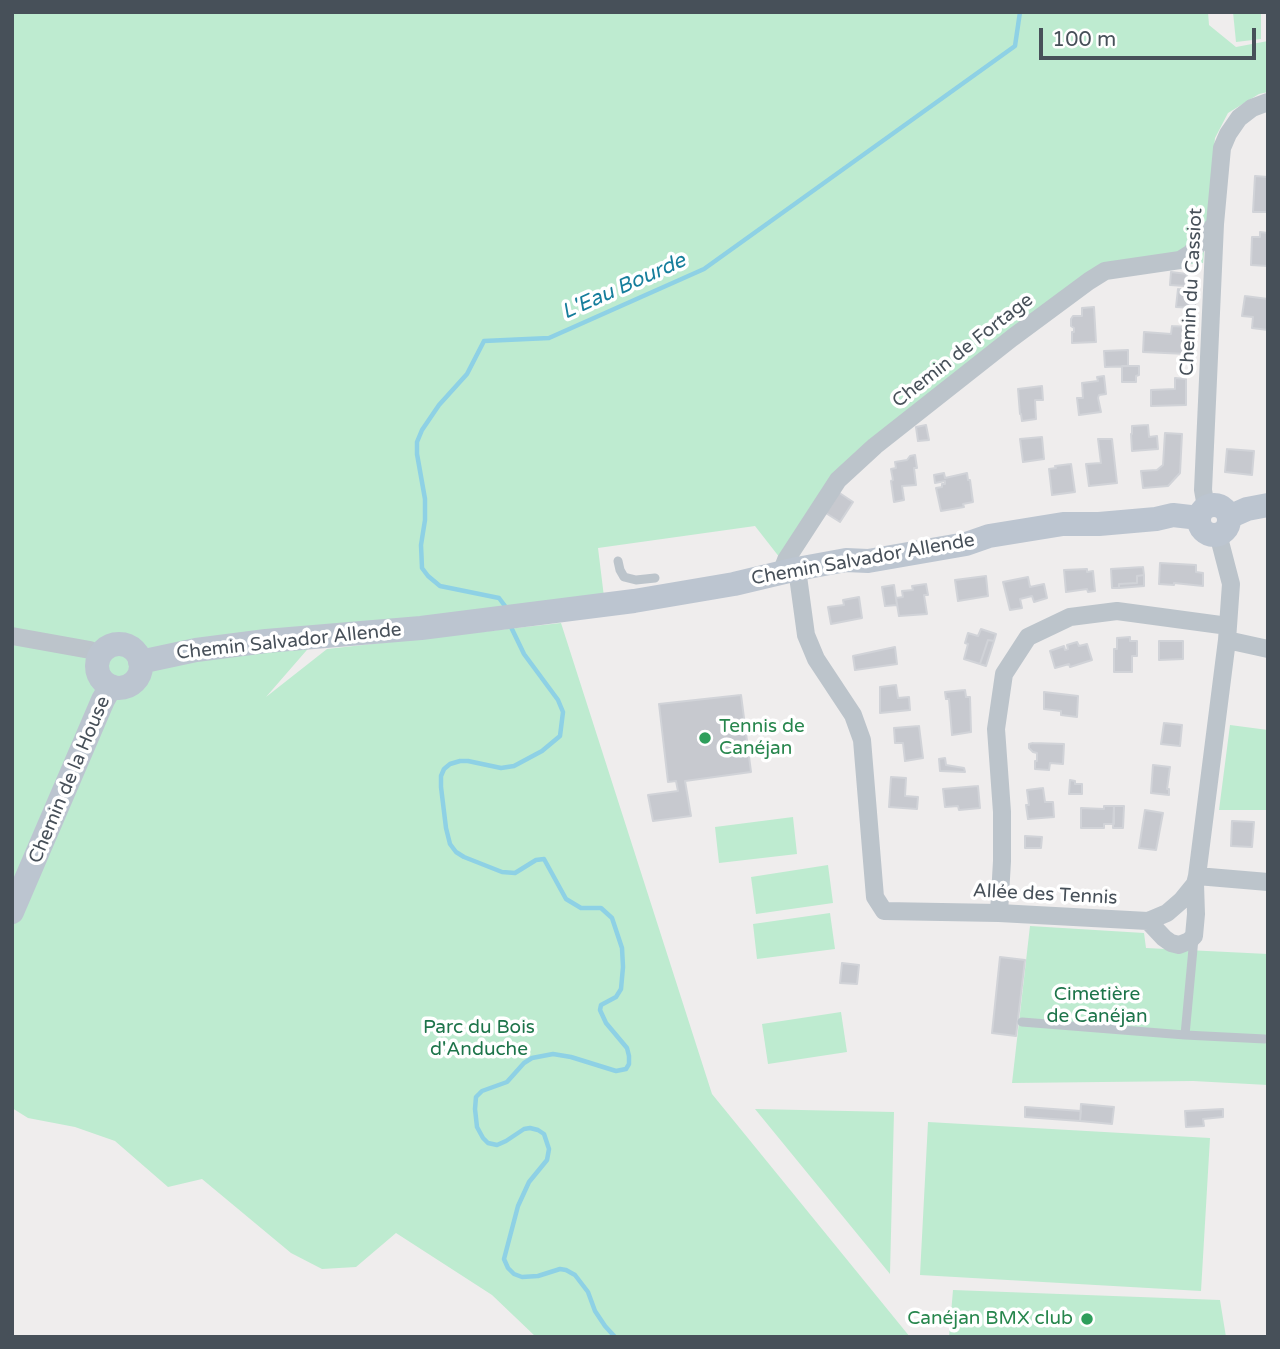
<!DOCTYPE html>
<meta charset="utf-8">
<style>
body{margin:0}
#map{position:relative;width:1280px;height:1349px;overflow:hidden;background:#efeded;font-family:"Varela Round",sans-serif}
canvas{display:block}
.frame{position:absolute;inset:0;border:14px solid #475059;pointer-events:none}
.scale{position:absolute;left:1039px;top:28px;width:217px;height:32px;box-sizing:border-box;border:4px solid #475059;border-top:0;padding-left:9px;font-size:21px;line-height:24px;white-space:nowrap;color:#475059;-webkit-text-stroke:5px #fff;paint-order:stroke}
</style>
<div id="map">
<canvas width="1280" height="1349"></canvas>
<div class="frame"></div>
<div class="scale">100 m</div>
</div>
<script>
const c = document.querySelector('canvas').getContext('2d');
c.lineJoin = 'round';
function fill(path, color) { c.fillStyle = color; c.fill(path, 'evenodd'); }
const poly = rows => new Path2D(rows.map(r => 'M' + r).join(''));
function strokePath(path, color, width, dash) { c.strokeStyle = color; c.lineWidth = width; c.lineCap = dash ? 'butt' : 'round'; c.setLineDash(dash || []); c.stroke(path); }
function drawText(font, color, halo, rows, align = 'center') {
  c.font = font + ' "Varela Round",sans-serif'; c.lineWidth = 7; c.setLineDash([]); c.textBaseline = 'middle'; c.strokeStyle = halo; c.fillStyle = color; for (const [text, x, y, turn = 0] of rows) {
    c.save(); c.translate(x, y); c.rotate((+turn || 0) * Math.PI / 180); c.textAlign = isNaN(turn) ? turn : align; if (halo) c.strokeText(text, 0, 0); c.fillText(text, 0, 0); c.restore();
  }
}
const green = poly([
 [12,12,1208,12,1209,25,1236,47,1268,41,1268,92,1259,94,1228,113,1215,138,1203,263,1105,272,875,446,780,558,755,526,598,548,604,597,326,628,266,697,327,649,561,623,712,1094,910,1337,536,1337,492,1295,396,1233,356,1267,322,1269,291,1253,202,1179,168,1187,115,1141,75,1127,28,1118,12,1108],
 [1233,12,1261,12,1261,39,1236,42],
 [1230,725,1268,730,1268,810,1219,810],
 [793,817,797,854,719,863,715,827],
 [828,865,833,903,756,914,751,877],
 [830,913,835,949,757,959,753,924],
 [1030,926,1144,933,1146,948,1268,954,1268,1085,1193,1081,1012,1083],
 [841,1012,847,1052,768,1064,762,1024],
 [755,1109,894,1112,890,1274],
 [928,1122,1210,1138,1201,1291,920,1275],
 [953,1290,1220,1300,1226,1337,949,1337]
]);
const stream = poly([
 [505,606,499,598,440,586,428,576,422,568,421,545,425,520,425,499,417,454,417,442,422,430,439,405,467,374,484,341,549,338,704,269,1015,46,1020,12],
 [511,627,524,654,558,700,563,712,560,736,542,751,514,766,501,768,468,761,460,761,450,764,444,769,441,776,441,787,446,828,450,844,456,852,464,857,502,872,515,873,536,860,544,859,566,899,581,908,601,908,612,918,622,948,623,967,621,989,616,997,601,1005,600,1010,606,1023,627,1048,629,1056,629,1064,626,1069,616,1071,571,1057,553,1054,532,1058,524,1063,507,1082,482,1091,476,1097,475,1109,477,1127,483,1138,488,1143,497,1145,506,1141,524,1129,530,1128,538,1130,544,1134,549,1149,547,1160,529,1182,518,1206,504,1259,508,1268,514,1274,522,1277,538,1276,560,1269,566,1270,575,1275,588,1292,595,1311,605,1326,615,1337]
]);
const building = poly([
 [1255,176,1268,177,1268,212,1253,212,1255,176],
 [1260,232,1268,233,1268,266,1251,265,1252,237,1260,237,1260,232],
 [1171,272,1187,274,1185,286,1170,285,1171,272],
 [1178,289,1196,290,1195,308,1176,307,1178,289],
 [1245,296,1268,299,1268,330,1252,328,1253,317,1242,316,1245,296],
 [1094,307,1096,342,1072,343,1072,332,1074,332,1074,328,1071,326,1071,319,1073,316,1082,316,1082,308,1094,307],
 [1172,326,1189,327,1187,354,1143,352,1144,332,1171,334,1172,326],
 [1128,350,1128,366,1105,367,1104,351,1128,350],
 [1122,366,1139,366,1139,375,1136,376,1136,382,1122,382,1122,366],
 [1104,376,1106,394,1099,395,1098,398,1101,412,1079,415,1077,398,1083,398,1082,383,1098,381,1097,377,1104,376],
 [1175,378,1186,379,1186,405,1151,406,1151,390,1175,389,1175,378],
 [1042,386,1043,400,1035,400,1036,419,1022,421,1021,414,1020,414,1018,389,1042,386],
 [926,425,929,440,918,441,916,427,926,425],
 [1148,425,1149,437,1157,436,1158,449,1132,451,1131,434,1132,434,1132,426,1148,425],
 [1165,433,1182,434,1180,473,1168,486,1143,488,1141,471,1157,470,1163,465,1165,433],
 [1042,437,1044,459,1023,462,1020,439,1042,437],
 [1098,439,1112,439,1117,483,1089,486,1086,464,1101,463,1098,439],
 [1227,449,1254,451,1252,475,1225,472,1227,449],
 [915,455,917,468,914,468,916,485,902,486,904,500,894,502,891,481,893,480,891,469,896,468,895,462,907,460,910,456,915,455],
 [1071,464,1075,492,1052,495,1049,469,1056,468,1055,466,1071,464],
 [944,473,945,478,967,473,968,480,970,480,973,502,963,504,964,507,941,511,936,488,942,487,942,484,945,484,945,481,935,483,934,475,944,473],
 [835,490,853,502,840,522,821,510,835,490],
 [1160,563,1196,565,1196,572,1203,573,1203,586,1174,583,1174,585,1159,584,1160,563],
 [1143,567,1144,575,1137,576,1137,583,1119,584,1119,588,1112,588,1111,569,1143,567],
 [1087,569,1087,572,1093,571,1095,591,1088,592,1087,589,1066,592,1064,570,1087,569],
 [1144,575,1144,586,1119,588,1119,584,1137,583,1137,576,1144,575],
 [986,576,988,596,958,601,955,580,986,576],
 [1028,577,1030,587,1044,584,1047,598,1034,602,1032,596,1020,599,1022,608,1010,610,1003,582,1028,577],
 [926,584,928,595,924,595,927,614,899,616,896,598,903,597,902,591,913,590,912,586,926,584],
 [894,585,897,605,885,606,882,587,894,585],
 [859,597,862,618,831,624,828,607,844,605,843,600,859,597],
 [981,629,996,634,994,641,988,640,980,664,964,659,968,644,965,643,968,633,978,636,981,629],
 [1130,637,1130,641,1137,641,1137,656,1132,656,1132,672,1114,672,1114,649,1117,649,1117,638,1130,637],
 [988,640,994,641,986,666,980,664,988,640],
 [1159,641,1183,641,1183,659,1159,660,1159,641],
 [1077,642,1079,646,1087,644,1092,660,1070,667,1069,664,1055,668,1050,651,1064,646,1065,650,1068,649,1067,645,1077,642],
 [895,647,897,664,855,670,853,656,895,647],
 [896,685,898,698,909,697,910,710,880,713,880,687,896,685],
 [965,690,966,697,970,697,971,732,952,735,949,699,946,699,945,692,965,690],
 [1044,692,1078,696,1077,717,1061,715,1061,711,1044,709,1044,692],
 [741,695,751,772,685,781,691,816,653,821,648,795,678,791,676,781,668,782,659,704,741,695],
 [1164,723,1182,725,1180,746,1161,744,1164,723],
 [919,726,923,758,905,761,903,743,895,743,894,728,919,726],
 [1033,743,1064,744,1063,764,1050,763,1049,770,1035,769,1035,761,1037,761,1037,753,1033,752,1029,748,1029,744,1033,743],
 [945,758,946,765,964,768,965,772,940,771,939,759,945,758],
 [1153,765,1170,767,1167,789,1169,789,1169,795,1151,793,1153,765],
 [891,777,906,778,905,796,918,797,917,809,889,807,891,777],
 [1070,780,1075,781,1075,784,1082,784,1082,794,1069,794,1070,780],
 [978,786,980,808,959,810,958,806,945,807,943,789,978,786],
 [1043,788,1045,802,1053,802,1054,817,1028,819,1026,805,1029,805,1027,790,1043,788],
 [1104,806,1114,806,1114,824,1104,824,1104,828,1081,828,1081,808,1104,809,1104,806],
 [1114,806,1124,806,1123,828,1113,828,1114,806],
 [1145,810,1163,813,1156,850,1139,848,1145,810],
 [1232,821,1254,822,1252,847,1231,846,1232,821],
 [1025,836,1042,837,1041,848,1025,848,1025,836],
 [1000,957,1025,960,1016,1036,992,1033,1000,957],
 [842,963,859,965,857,984,840,983,842,963],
 [1081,1104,1114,1107,1112,1124,1080,1121,1081,1104],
 [1025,1107,1081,1111,1080,1121,1025,1117,1025,1107],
 [1223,1109,1223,1117,1203,1119,1204,1126,1186,1127,1185,1111,1223,1109]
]);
const lane = poly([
 [618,561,620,570,624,577,636,580,655,578],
 [1022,1022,1185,1035,1194,938],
 [1185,1035,1265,1039]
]);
const street = poly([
 [1206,507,1203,490,1215,224,1222,148,1228,134,1239,118,1252,108,1268,102],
 [797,569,806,635,816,659,853,715,862,740,875,897,884,911,999,913,1148,921,1167,913,1182,900,1195,884,1197,876,1227,640,1231,584,1218,534],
 [781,573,786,560,838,480,875,446,1012,338,1089,281,1105,271,1180,260,1191,253,1215,224],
 [12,636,90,650,99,656],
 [1227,640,1268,649],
 [1197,876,1268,882],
 [999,913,1002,861,1002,812,996,729,1004,674,1028,637,1070,617,1117,611,1228,626],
 [1148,921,1164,938,1171,943,1179,945,1189,941,1194,936,1196,914,1195,884]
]);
const secondary = poly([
 '1199 520a15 15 0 1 1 30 0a15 15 0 1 1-30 0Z',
 [1229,517,1247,509,1268,505],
 '97 666a22 22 0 1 1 44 0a22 22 0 1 1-44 0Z',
 [140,662,196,650,266,641,421,628,634,601,734,584,797,569,846,560,868,561,966,544,989,536,1063,524,1099,524,1156,519,1173,515,1199,518],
 [12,912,103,700,111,686]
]);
const markers = [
 [705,738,7,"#2e9e5b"],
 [1087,1319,7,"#2e9e5b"]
];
const streetNames = [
 ["Chemin du Cassiot",1192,292,-87],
 ["Chemin de Fortage",963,351,-38],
 ["Chemin Salvador Allende",863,560,-10],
 ["Chemin Salvador Allende",289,642,-6],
 ["Chemin de la House",70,780,-67],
 ["Allée des Tennis",1045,895,3]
];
const leisureNames = [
 ["Tennis de",719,727],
 ["Canéjan",719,749],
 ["Canéjan BMX club",1073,1319,"right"]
];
const parkNames = [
 ["Cimetière",1097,995],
 ["de Canéjan",1097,1017],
 ["Parc du Bois",479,1028],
 ["d'Anduche",479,1050]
];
const waterNames = [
 ["L'Eau Bourde",624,287,-24]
];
fill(green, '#beebd0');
strokePath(stream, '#8ed1e5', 4.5);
fill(building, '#c7c9cf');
strokePath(building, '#d1d3d8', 2);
strokePath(lane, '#bcc4cb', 9);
strokePath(street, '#bcc4cb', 18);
strokePath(secondary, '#bcc5d0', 24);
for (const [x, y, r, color] of markers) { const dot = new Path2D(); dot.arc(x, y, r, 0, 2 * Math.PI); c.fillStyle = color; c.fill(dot); strokePath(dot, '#fff', 2.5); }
drawText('19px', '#475059', '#fff', streetNames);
drawText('19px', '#27864d', '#fff', leisureNames, 'left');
drawText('19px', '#1d744a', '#fff', parkNames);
drawText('italic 21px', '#167e9c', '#fff', waterNames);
</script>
